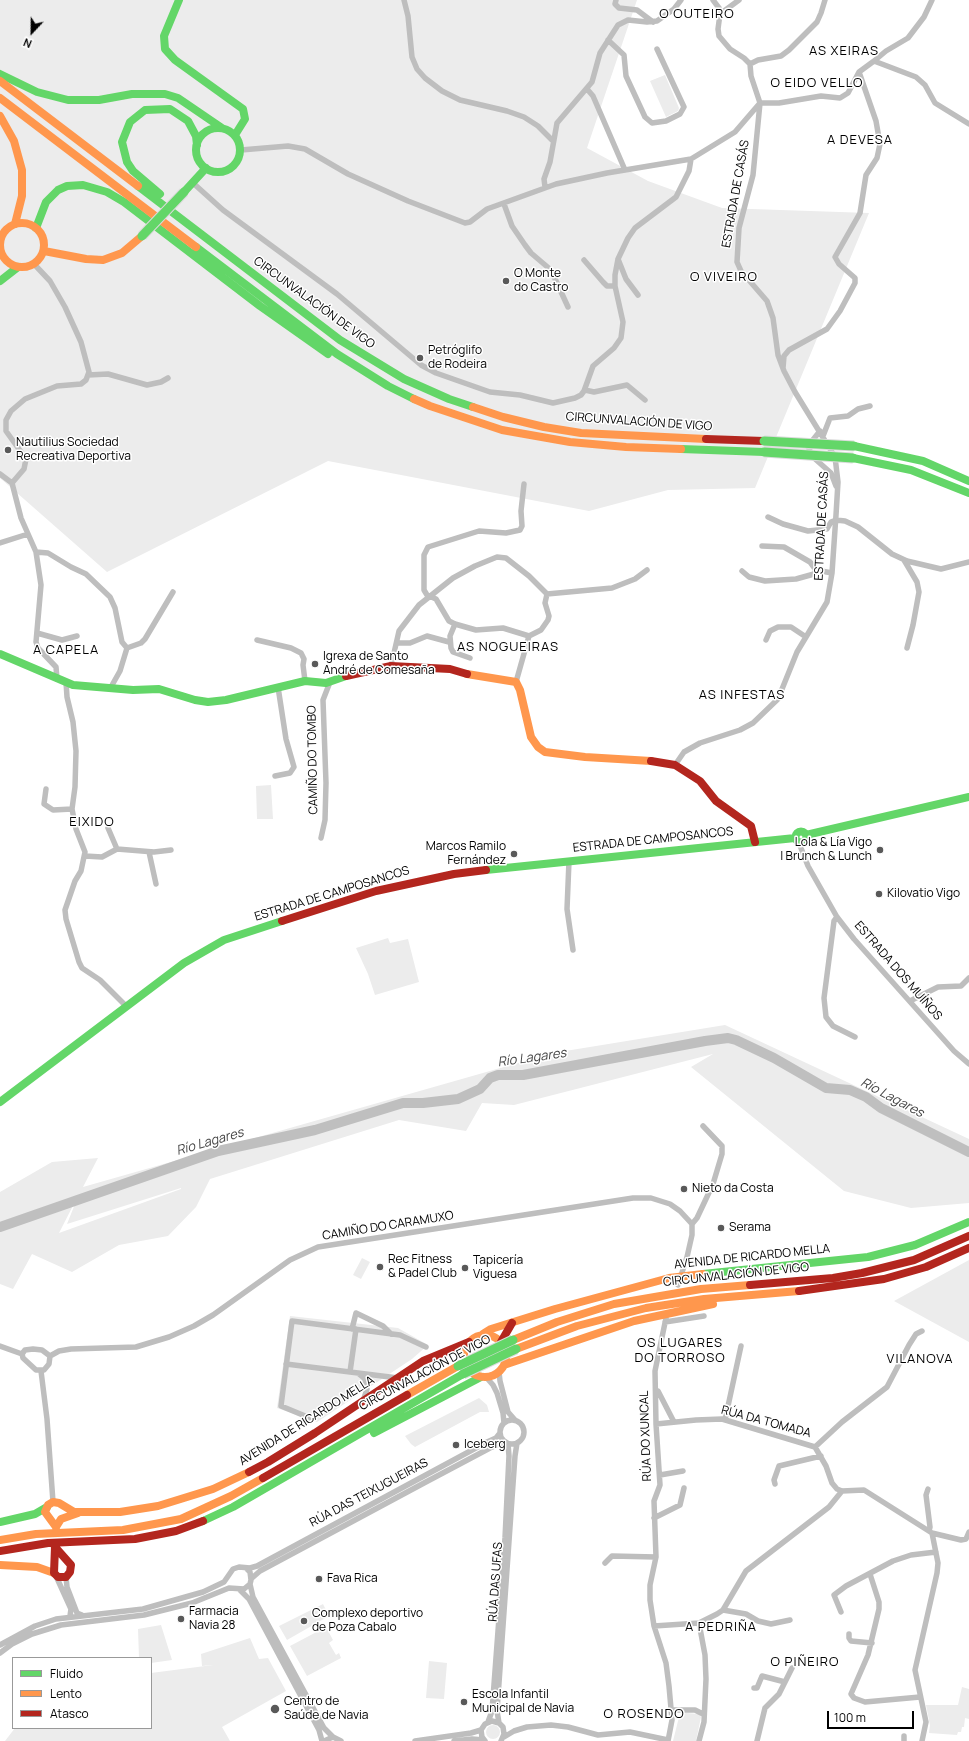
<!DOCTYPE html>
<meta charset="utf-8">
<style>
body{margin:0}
#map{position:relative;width:969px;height:1741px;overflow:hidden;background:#fff;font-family:Manrope,sans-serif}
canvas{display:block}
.legend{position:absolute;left:12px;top:1657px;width:140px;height:72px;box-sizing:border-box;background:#fff;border:1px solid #999;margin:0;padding:5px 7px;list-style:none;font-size:12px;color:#000}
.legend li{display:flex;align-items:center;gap:8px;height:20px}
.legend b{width:20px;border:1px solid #999}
.north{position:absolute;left:12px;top:12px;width:40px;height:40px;-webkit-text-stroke:3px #fff;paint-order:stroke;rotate:202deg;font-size:11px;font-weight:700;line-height:16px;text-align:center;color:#000}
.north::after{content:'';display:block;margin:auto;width:14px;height:18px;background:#000;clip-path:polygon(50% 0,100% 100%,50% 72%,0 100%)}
.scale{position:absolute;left:827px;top:1711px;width:87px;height:18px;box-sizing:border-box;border:2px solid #000;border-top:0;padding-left:5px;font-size:12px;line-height:14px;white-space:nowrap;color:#000;-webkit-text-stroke:3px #fff;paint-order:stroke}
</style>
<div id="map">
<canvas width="969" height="1741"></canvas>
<ul class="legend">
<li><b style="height:5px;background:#63d668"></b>Fluido</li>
<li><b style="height:5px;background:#ff974d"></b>Lento</li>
<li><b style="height:5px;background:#b3261e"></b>Atasco</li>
</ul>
<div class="north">N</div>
<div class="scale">100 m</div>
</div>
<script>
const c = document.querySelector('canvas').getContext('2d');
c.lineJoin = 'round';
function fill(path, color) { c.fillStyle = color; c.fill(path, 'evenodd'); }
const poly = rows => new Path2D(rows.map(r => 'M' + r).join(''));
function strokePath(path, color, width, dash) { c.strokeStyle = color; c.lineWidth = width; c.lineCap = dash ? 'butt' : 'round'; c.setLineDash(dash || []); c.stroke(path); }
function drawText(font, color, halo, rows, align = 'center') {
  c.font = font + ' Manrope,sans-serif'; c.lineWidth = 3; c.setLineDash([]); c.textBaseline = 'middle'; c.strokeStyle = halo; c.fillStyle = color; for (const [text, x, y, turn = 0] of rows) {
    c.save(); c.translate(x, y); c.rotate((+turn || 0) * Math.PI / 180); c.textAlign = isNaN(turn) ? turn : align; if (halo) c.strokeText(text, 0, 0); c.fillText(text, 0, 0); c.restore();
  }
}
const green = poly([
 [0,0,637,0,587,148,648,181,722,208,869,213,755,488,668,490,589,511,328,461,107,572,0,478],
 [665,75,679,108,678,111,666,117,650,81],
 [271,785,273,819,257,819,256,786],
 [388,938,390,943,408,939,419,982,375,995,368,974,356,948],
 [725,1025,969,1139,969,1203,911,1208,844,1191,691,1067,713,1054,514,1105,482,1103,466,1131,399,1120,210,1179,196,1207,168,1236,119,1245,72,1272,32,1254,13,1289,0,1284,0,1192,52,1162,98,1158,83,1187,553,1053],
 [181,1188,181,1189,59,1233,79,1194,67,1224],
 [362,1258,370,1262,361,1279,353,1275],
 [969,1260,969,1342,894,1301],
 [290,1316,398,1328,428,1345,412,1359,317,1422,277,1408],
 [479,1398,487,1405,489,1412,480,1412,415,1447,411,1444,405,1436],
 [323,1604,329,1616,287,1640,279,1626],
 [161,1625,172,1660,151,1663,151,1658,139,1658,138,1629],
 [326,1627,333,1640,329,1643,336,1655,339,1653,341,1658,307,1676,290,1646],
 [250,1638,259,1659,268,1658,286,1691,222,1727,230,1741,5,1741,15,1728,151,1728,151,1673,213,1665,202,1666,201,1654],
 [429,1661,447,1663,444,1699,426,1698],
 [962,1687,969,1689,969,1719,965,1718,964,1727,962,1727,961,1732,958,1732,957,1735,929,1733,930,1725,926,1705,958,1705],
 [686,1713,699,1714,701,1717,696,1741,673,1741,678,1721,680,1715],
 '486 1732a7 7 0 1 1 14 0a7 7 0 1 1-14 0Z'
]);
const river = poly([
 [0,1227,218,1151,315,1130,403,1103,423,1103,458,1099,480,1089,490,1078,498,1075,523,1075,705,1041,728,1038,736,1040,774,1058,826,1088,850,1090,866,1097,881,1108,969,1152]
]);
const street = poly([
 [404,0,408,16,412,57,417,69,425,78,442,91,460,100,507,111,524,117,538,126,553,141],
 [616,0,615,4,619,8,637,10,653,22],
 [720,14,739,0],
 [608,40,624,55,626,76,645,117,652,123,666,121,680,114,684,107,657,49],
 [874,61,886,51,908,38,924,17,932,0],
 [750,64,758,60,781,56,789,50,817,22,821,13,825,0],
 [587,89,593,96,625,170],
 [760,103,779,103,821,96,840,98,848,93,859,72,874,61,916,77,925,85,935,103,969,124],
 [241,150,288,146,305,149,348,174,408,201,465,223,470,222,487,209,556,184,607,173,691,159,735,132,760,103],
 [193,183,223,210,337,294,421,365,436,373,490,392,520,395,553,403,575,398,581,395,584,391,593,366,614,348,621,338,623,322,615,286,615,275,618,259,628,238,635,228,676,197,689,171,691,159],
 [545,187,544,179,550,162,557,123,592,82,600,53,618,25,628,20,647,22,657,21,674,9,681,0],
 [504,204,512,226,525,245,531,253,551,270,568,307],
 [0,234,3,235],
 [618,259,626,279,638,295],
 [584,260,603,282,607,286,615,286],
 [783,368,784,356,789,350,827,329,840,311,855,283,855,278,839,264,835,257,860,213,866,175,877,158,880,144,876,121,859,72],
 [88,375,108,374,147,385,161,382,168,378],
 [585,390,594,392,627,385,645,400],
 [820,431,812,441,809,449,814,458,831,473,836,486],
 [823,436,830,418,848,416,858,409,870,406],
 [0,474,12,483,21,518,36,552,41,585,36,642,38,648,56,667,57,679],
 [12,483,24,469,26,459,6,431,6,420,11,411,25,399,57,386,81,384,86,380,89,372,81,342,65,307,50,281,34,264],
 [524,484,521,511,522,526,520,530,506,533,479,531,428,547,424,555,424,590,427,595,436,599,449,621,455,624,476,630,503,628,529,636],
 [768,517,783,524,808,531,827,529,831,522,836,520],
 [836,520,845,521,858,527,892,554,907,561,941,569,969,562],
 [0,543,28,534],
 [762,546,784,547,810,562,816,570,832,573],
 [36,552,48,553,71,567,86,574,110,597,115,608,122,642,127,648],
 [904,560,917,582,919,592,913,625,907,648],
 [742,571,749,577,765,581,796,579,814,574,816,570],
 [547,594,612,588,635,579,647,570],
 [455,624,450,636,451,648,453,652,470,658],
 [37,633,62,640,77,636],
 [257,640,291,648,301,653,304,659,303,665,305,681],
 [766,640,770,631,778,627,791,627,806,637],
 [397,643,410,643,427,636,449,642],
 [391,666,399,631,419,605,453,578,475,566,497,557,506,558,529,576,547,594],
 [66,682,67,697,73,722,76,751,75,787,72,809,76,829,85,852,81,871,75,881,65,910,66,919,79,962,82,968,100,980,126,1006],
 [516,682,529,636,541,630,548,620,549,616,545,603,547,594],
 [111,687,120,671,127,648,141,643,145,639,173,592],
 [675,765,684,752,700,743,740,730,753,723,778,699,797,652,827,602,832,573,836,515,838,482,835,457,795,392,784,371,778,355,773,318,767,301,741,271,737,262,739,228,753,175,760,103,751,76,750,64,744,58,730,49,719,36,718,29,720,14,719,8,713,0],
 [275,776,290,773,294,767,286,739,278,687],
 [46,789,44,804,53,810,72,809],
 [108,828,117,849],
 [321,838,325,820,326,783,323,700,330,682],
 [799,843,808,866,837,917,854,939,954,1051,969,1064],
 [149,852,156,884],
 [85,856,102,857,117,849,154,852,171,850],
 [569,861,567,909,573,950],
 [837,917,834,921,824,998,826,1017,833,1026,855,1037],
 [910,1001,938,987,961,986,969,978],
 [692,1224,697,1218,713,1184,722,1154,722,1146,703,1126],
 [666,1318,655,1371,656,1424,660,1485,654,1501,656,1557,650,1585,650,1600,654,1626,666,1663,669,1686,672,1720,668,1741],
 [665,1322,704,1316],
 [352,1329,356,1313,383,1326,391,1334],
 [0,1346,22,1354],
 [33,1349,42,1350,50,1356,49,1364,44,1370,36,1370,23,1358,22,1354,25,1350,33,1349],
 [50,1356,59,1351,71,1349,136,1347,169,1337,194,1326,213,1315,290,1260,318,1247,633,1198,651,1198,670,1204,680,1211,692,1224,692,1235,687,1257,678,1285],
 [286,1364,398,1378],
 [41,1371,47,1419,53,1502],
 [350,1372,356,1329],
 [499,1372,500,1381,508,1412,515,1420],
 [359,1374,365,1379,367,1389,363,1401],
 [486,1377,493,1385,497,1393,503,1413,504,1423],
 [658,1391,674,1422],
 [310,1418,281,1406,292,1321,400,1335,426,1347],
 '500 1432a12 12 0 1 1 24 0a12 12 0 1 1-24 0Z',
 [725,1420,741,1346],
 [656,1424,696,1420,722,1419,815,1447,826,1466,832,1483,837,1489,842,1491,864,1490,932,1533,938,1563,937,1573,915,1670,926,1722,922,1741],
 [815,1447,842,1422,887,1387,909,1345,916,1334,922,1331],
 [660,1475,683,1471],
 [775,1484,774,1480,779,1466,821,1456],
 [928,1489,926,1495,930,1527,929,1531],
 [654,1518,680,1505,684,1488],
 [932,1533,961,1540,966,1539,969,1532],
 [605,1563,612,1556,656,1557],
 [870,1574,879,1602,879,1609,868,1655,851,1694,854,1698,865,1702,920,1697],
 [56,1576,71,1609,70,1616],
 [66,1577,67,1587,77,1613,82,1615],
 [252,1578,260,1571,424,1483,490,1448,505,1442],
 [250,1584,253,1597,324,1728,333,1737],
 [240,1590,249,1599,319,1730,322,1741],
 [723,1610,746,1614,758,1621,771,1624,790,1620],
 [841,1612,834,1595,846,1586,893,1561,911,1555,936,1552],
 [654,1626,699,1623,717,1614,723,1610,746,1571,829,1507,842,1491],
 [849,1634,849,1638,851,1641,872,1643],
 [0,1645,35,1626,56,1619,143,1609,203,1592,224,1582,233,1569,239,1567,250,1568,257,1566,487,1442,496,1438,500,1433],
 [0,1653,12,1644,32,1634,61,1625,144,1615,192,1603,229,1588,244,1589,250,1584,251,1580,250,1572,246,1568],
 [754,1688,757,1688,762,1676,785,1682],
 [672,1710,695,1710,703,1714],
 [488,1722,492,1711,505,1538,509,1456,508,1444],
 [499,1723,497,1711,515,1456,517,1443],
 [904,1736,904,1741],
 [504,1737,514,1731,527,1727,551,1725,568,1727,598,1735,630,1732,668,1740],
 [324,1741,333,1737,341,1741],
 [415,1741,471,1733,481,1730],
 [454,1741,472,1739,484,1740],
 [485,1741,482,1737,481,1730,485,1724,492,1721,499,1723,503,1727,504,1734,501,1741],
 [699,1741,704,1722,706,1679,705,1655,699,1623],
 [757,1741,765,1708,779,1694,792,1668]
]);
const fast = poly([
 [179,0,164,36,165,49,175,60,243,109,245,119,235,135],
 [0,74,37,92,68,100,99,100,132,94,165,94,178,98,222,128],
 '196 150a22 22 0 1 1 44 0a22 22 0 1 1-44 0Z',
 [138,186,340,340,404,379,449,399,473,407],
 [184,192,206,168],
 [160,194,133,171,127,162,122,142,130,122,145,110,170,109,188,121,196,136,197,145],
 [36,228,46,202,58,190,67,186,83,185,107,192,124,202,260,306,328,354],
 [196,247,337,354,388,386,414,399],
 [0,281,18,267],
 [854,446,923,461,969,481],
 [681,449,764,452],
 [853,458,911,470,969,493],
 [0,654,73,685,133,690,159,689,195,700,208,702,226,700,305,681,326,683,346,676],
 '795.5 837a5.5 5.5 0 1 1 11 0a5.5 5.5 0 1 1-11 0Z',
 [806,835,969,797],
 [486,870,795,838],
 [0,1102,184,963,224,940,282,921],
 [703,1274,868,1257,915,1245,969,1222],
 [374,1433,481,1377],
 [203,1521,233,1507,463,1374],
 [0,1522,35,1514,47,1507]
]);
const slow = poly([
 [0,81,138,186],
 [0,98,196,247],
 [0,116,14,141,22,170,22,196,15,224],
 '0 245a22 22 0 1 1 44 0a22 22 0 1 1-44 0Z',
 [44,251,86,259,103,260,122,253,142,236],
 [414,399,430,406,502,430,570,442,626,447,681,449],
 [473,407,503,417,544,427,581,433,706,439],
 [467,674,516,682,520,690,531,737,538,747,545,752,585,757,651,761],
 [483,1334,491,1329,555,1309,669,1278,703,1274],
 '464 1356a21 21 0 1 1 42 0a21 21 0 1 1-42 0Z',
 [513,1340,557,1322,614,1304,701,1289,750,1285],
 [516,1349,577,1326,646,1308,704,1299,799,1291],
 [504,1365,634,1321,713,1304],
 [407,1395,458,1366],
 [56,1527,45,1512,48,1505,53,1502,59,1503,74,1512,120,1512,158,1506,213,1489,249,1472],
 [56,1527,61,1519,78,1513],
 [0,1540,36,1534,123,1530,181,1519,231,1496,263,1478],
 [0,1565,37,1567,54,1573]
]);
const jam = poly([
 [706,439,764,441],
 [346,676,391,666,450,669,467,674],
 [651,761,675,765,700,781,716,801,751,826,755,842],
 [282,921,376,891,454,874,486,870],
 [750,1285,833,1278,862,1273,914,1260,969,1236],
 [799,1291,884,1279,926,1267,969,1248],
 [501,1342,512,1323],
 [249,1472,268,1462,315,1433,423,1361,469,1342],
 [263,1478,407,1395],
 [55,1547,71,1565,70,1572,66,1577,58,1577,54,1573,55,1547],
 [0,1551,48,1543,135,1539,176,1531,203,1521]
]);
const fastBridge = poly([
 [142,236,184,192],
 [764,441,854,446],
 [764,452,853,458],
 [458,1366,513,1340],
 [463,1374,516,1349]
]);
const markers = [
 [506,281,4,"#595959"],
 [420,358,4,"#595959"],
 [8,450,4,"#595959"],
 [315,664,4,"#595959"],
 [880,850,4,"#595959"],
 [514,854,4,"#595959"],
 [879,894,4,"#595959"],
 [684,1189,4,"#595959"],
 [721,1228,4,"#595959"],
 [380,1267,4,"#595959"],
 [465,1268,4,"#595959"],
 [456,1445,4,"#595959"],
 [319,1579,4,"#595959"],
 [181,1619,4,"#595959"],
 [304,1621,4,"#595959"],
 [464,1702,4,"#595959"],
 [275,1709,5,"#595959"]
];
const streetNames = [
 ["ESTRADA DE CASÁS",736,194,-80],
 ["CIRCUNVALACIÓN DE VIGO",314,303,36],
 ["CIRCUNVALACIÓN DE VIGO",639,422,4],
 ["ESTRADA DE CASÁS",822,526,-87],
 ["CAMIÑO DO TOMBO",313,760,-91],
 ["ESTRADA DE CAMPOSANCOS",653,840,-6],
 ["ESTRADA DE CAMPOSANCOS",332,894,-17],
 ["ESTRADA DOS MUÍÑOS",898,971,49],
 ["CAMIÑO DO CARAMUXO",388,1226,-9],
 ["AVENIDA DE RICARDO MELLA",752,1257,-6],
 ["CIRCUNVALACIÓN DE VIGO",736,1275,-6],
 ["CIRCUNVALACIÓN DE VIGO",425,1373,-28],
 ["AVENIDA DE RICARDO MELLA",307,1421,-32],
 ["RÚA DA TOMADA",766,1422,15],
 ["RÚA DO XUNCAL",646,1436,-92],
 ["RÚA DAS TEIXUGUEIRAS",369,1493,-28],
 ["RÚA DAS UFAS",496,1582,-86]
];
const poiNames = [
 ["O Monte",514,274],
 ["do Castro",514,288],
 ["Petróglifo",428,351],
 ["de Rodeira",428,365],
 ["Nautilius Sociedad",16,443],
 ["Recreativa Deportiva",16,457],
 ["Igrexa de Santo",323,657],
 ["André de Comesaña",323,671],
 ["Lola & Lía Vigo",872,843,"right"],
 ["| Brunch & Lunch",872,857,"right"],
 ["Marcos Ramilo",506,847,"right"],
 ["Fernández",506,861,"right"],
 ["Kilovatio Vigo",887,894],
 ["Nieto da Costa",692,1189],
 ["Serama",729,1228],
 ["Rec Fitness",388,1260],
 ["& Padel Club",388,1274],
 ["Tapicería",473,1261],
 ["Viguesa",473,1275],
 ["Iceberg",464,1445],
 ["Fava Rica",327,1579],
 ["Farmacia",189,1612],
 ["Navia 28",189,1626],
 ["Complexo deportivo",312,1614],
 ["de Poza Cabalo",312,1628],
 ["Escola Infantil",472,1695],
 ["Municipal de Navia",472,1709],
 ["Centro de",284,1702],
 ["Saúde de Navia",284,1716]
];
const neighbourhoodNames = [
 ["O OUTEIRO",697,14],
 ["AS XEIRAS",844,51],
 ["O EIDO VELLO",817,83],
 ["A DEVESA",860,140],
 ["O VIVEIRO",724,277],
 ["AS NOGUEIRAS",508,647],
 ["A CAPELA",66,650],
 ["AS INFESTAS",742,695],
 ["EIXIDO",92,822],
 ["OS LUGARES",680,1343],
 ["DO TORROSO",680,1358],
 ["VILANOVA",920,1359],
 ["A PEDRIÑA",721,1627],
 ["O PIÑEIRO",805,1662],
 ["O ROSENDO",644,1714]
];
const waterNames = [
 ["Río Lagares",532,1058,-8],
 ["Río Lagares",892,1098,28],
 ["Río Lagares",210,1142,-16]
];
fill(green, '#ececec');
strokePath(river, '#bfbfbf', 10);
strokePath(street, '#bebebe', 5.5);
strokePath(fast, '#63d668', 8);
strokePath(slow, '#ff974d', 8);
strokePath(jam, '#b3261e', 8);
strokePath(fastBridge, '#dbdbdb', 11, []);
strokePath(fastBridge, '#63d668', 9);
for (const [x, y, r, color] of markers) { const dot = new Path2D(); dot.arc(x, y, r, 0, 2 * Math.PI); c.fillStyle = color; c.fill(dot); strokePath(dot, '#fff', 1.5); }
drawText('12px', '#000', '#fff', streetNames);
drawText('12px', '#000', '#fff', poiNames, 'left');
c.letterSpacing = '1px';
drawText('13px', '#000', '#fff', neighbourhoodNames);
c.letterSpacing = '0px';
drawText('italic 13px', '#444', '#fff', waterNames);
</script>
